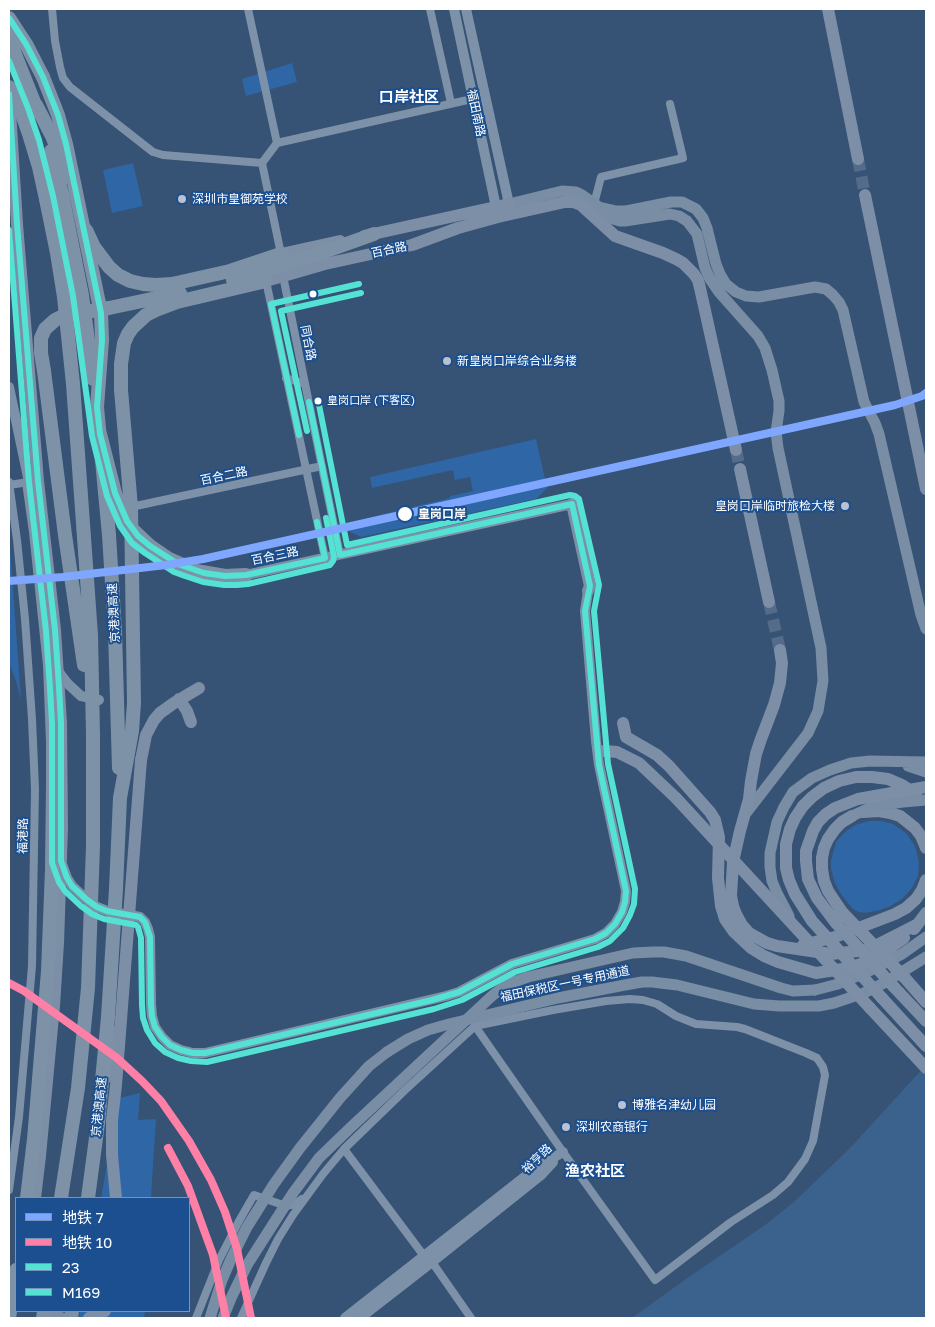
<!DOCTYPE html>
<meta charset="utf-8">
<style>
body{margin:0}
#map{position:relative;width:935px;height:1327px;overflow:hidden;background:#365274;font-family:"Golos Text","Noto Sans SC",sans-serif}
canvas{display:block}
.frame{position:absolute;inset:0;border:10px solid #fff;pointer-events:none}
.legend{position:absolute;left:15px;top:1197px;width:175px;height:115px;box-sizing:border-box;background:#1b4f8f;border:1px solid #7695bc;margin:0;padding:6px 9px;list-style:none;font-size:15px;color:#fff}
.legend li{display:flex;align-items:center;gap:10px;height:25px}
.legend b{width:25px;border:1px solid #7695bc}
</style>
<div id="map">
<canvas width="935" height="1327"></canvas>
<div class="frame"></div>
<ul class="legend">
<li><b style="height:6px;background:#80a7ff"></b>地铁 7</li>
<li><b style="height:6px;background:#ff80a6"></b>地铁 10</li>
<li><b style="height:6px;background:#54e2d4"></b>23</li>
<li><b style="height:6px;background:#54e2d4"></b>M169</li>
</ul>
</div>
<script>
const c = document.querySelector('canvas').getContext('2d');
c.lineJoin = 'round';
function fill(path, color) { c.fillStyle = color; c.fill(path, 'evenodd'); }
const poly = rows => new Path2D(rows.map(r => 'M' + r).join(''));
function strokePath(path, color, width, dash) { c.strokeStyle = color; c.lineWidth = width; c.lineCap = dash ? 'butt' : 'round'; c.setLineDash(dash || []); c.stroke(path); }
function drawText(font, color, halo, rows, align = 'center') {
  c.font = font + ' "Golos Text","Noto Sans SC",sans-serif'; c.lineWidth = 4; c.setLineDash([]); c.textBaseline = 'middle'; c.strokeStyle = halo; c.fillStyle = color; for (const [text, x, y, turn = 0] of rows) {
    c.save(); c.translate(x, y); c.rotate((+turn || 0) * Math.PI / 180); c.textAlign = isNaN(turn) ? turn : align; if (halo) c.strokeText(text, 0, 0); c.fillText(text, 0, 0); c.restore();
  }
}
const green = poly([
 [292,63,297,82,246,96,242,79],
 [133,163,143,206,112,213,103,170],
 [536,439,547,488,536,499,361,537,350,532,348,523,363,520,363,519,450,498,450,496,473,491,470,477,455,480,453,470,372,488,370,477],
 [9,546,10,546,21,700,16,681,9,663],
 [869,821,882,821,893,824,906,833,915,846,919,862,918,876,912,888,903,898,891,906,880,910,865,913,858,912,852,908,841,894,835,883,831,869,831,860,836,842,845,832,855,825],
 [140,1093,138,1120,156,1119,151,1198,101,1198,119,1098],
 [80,1311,145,1311,144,1318,79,1318]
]);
const water = poly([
 [926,1065,926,1318,632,1318,683,1281,765,1225,795,1201,850,1148]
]);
const primaryTunnel = poly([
 [858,159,865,195],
 [736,450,740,469],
 [769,602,780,650]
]);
const minor = poly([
 [52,9,55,41,60,67,63,78,70,87,144,145,153,152,163,155,262,163],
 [248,9,277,143,262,163,281,254],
 [430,9,451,103],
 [277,143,472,99],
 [594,204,601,177,683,158,670,104],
 [283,276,340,555],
 [266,281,325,558],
 [286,378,305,384],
 [9,482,17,540,25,619,32,719,35,789,32,966,19,1117,9,1190],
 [9,485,29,482],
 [131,507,322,466],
 [344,1149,424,1256],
 [432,1262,471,1318],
 [196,1318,219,1260,239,1221,254,1195,286,1206,295,1204,302,1199],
 [241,1318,266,1263,278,1239,293,1215,323,1174,344,1149,405,1090,475,1026,553,1010,606,1001,630,999,643,1000,657,1004,676,1016,696,1024,737,1027,745,1029,806,1053,817,1058,823,1067,825,1075,813,1141,805,1159,788,1182,773,1195,731,1222,655,1280,563,1152,475,1026]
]);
const tertiary = poly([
 [454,9,496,207],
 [466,9,509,204],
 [9,387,29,482],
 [246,575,572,504],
 [58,671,68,684,81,696,99,700],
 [62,864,67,878,72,886,86,899,97,907,107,911,140,917,145,922,148,929,150,937,151,1004,152,1016,155,1027,162,1037,170,1045,181,1050,193,1053,205,1053,446,996,459,992,512,964,595,939,606,933,615,924,622,912,625,902,626,891,599,765,596,741,585,611,588,591],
 [345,1318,536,1168,563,1152],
 [360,1318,432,1262,541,1175,553,1162]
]);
const secondary = poly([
 [509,204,562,191,576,192,582,195,599,207,616,211,626,211,671,202,682,202,696,209,703,218,707,228,716,264,720,274,726,284,736,292,746,296,759,297,815,287,826,289,833,295,839,302,843,310,864,402,875,423,879,434,921,615,926,629],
 [591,213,620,221,625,221,670,214,679,216,687,221,697,234,705,268,710,279,719,292,758,336,765,348,772,370,779,401,779,411,776,432,778,448,821,648,823,681,818,711,808,733,747,812],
 [908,766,926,772],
 [789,916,777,893,772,881,770,867,770,853,777,822,784,807,793,792,812,778,830,770,851,763,870,761,926,762],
 [815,990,838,984,865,973,902,954,926,937],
 [387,1052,408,1039,428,1030,449,1024,558,998,625,985,642,982,652,982,677,985,754,1004,779,1006,819,1006,834,1003,864,993,884,983,926,957]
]);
const primary = poly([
 [828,9,858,159],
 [9,94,17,224,38,481,55,630,61,723,62,828,58,943,54,1006,40,1156,35,1198],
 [865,195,926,489],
 [364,236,509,204,511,214],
 [281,254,340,241],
 [266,281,325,264,412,245,458,228,498,217,565,202,573,202,581,205,615,236,663,253,676,259,683,263,694,274,698,280,700,288,736,450],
 [740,469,769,602],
 [572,504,590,586,588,591],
 [780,650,782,663,780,683,774,705,761,739,756,754,751,781,749,799,740,831,733,862,731,896,733,906,736,914,742,925,749,933,767,943,777,946,831,954,867,950,918,924],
 [179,699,187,711,191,722],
 [623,723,626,737,657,755,669,766,710,812,715,820,719,837,718,878,721,906,725,919,734,932,751,948,764,956,778,962,816,973,849,968,864,963,878,956,904,938],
 [604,751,617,752,639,763,676,798],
 [141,760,146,735,154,720,160,713,174,703,199,688],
 [803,806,812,797,824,788,839,781,856,777,872,777,888,779,902,785,916,794],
 [863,812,879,811,890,813,900,816,915,828,921,836,926,848],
 [914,929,926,913],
 [803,945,835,937,895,914,906,908,916,899,922,890,926,880],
 [904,977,926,1002],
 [894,987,926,1021],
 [882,998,926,1046],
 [870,1008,926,1068],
 [47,1311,54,1315,61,1318],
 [89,1318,98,1315,105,1311]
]);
const motorway = poly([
 [9,18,26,44,43,77],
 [9,39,38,112],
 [9,87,17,100,29,134,39,167,46,199],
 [36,105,52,136,69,177],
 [51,151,62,194],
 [86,230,94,247,109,267,118,275,130,281,143,284,156,285,172,284,230,271,281,254],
 [233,280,321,253,374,234],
 [44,371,41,353,41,338,45,329,55,320,63,316,109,308,180,293],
 [97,407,109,535,115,631,119,768],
 [150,546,169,559,196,571,225,576,246,575],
 [120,798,132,731,134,703,131,507,121,390,121,364,124,343,128,334,133,327,146,315,156,310,177,302,266,281],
 [107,1076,116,1033],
 [27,1198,34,1139,48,971,52,869,53,783,53,742,50,665,36,532,29,482],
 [9,1318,16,1270],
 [43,1318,44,1311],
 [71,1318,72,1311]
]);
const secondaryBridge = poly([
 [852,816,874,806,903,802,926,800],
 [210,1318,222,1280,231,1259,247,1227,274,1184,300,1148,340,1098,369,1066,387,1052],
 [223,1318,232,1296,247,1265,293,1193,319,1158,349,1129,437,1047,493,995,508,984,528,977,633,953,653,952,664,952,686,956,781,988,793,991,815,990]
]);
const primaryBridge = poly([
 [676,798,870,1008],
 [803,806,795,818,790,829,786,844,786,868,789,880,795,894,812,921,882,998],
 [852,816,842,822,835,829,828,839,824,848,822,858,822,869,824,881,828,891,842,912,904,977],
 [894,987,835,922,817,898,808,879,806,861,806,851,813,831,818,822,826,814,835,808,858,799,926,787],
 [116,1198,112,1155,112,1120,116,1085,141,760]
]);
const motorwayBridge = poly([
 [43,77,58,115,66,144,101,313,102,340,97,407],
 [62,194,82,295,93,379],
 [46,199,57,253,64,297,73,384,91,635,93,735,93,846,88,988,78,1088,61,1198],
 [44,371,65,535,84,665],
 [100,434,115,493,123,514,131,528,150,546],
 [88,1198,98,1123,108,1017,116,889,120,798]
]);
const bus1 = poly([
 [9,18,26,44,43,77,58,115,66,144,101,313,102,340,97,407,100,434,115,493,127,521,138,536,150,546,178,564,204,573,225,576,246,575,325,558,317,522],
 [9,94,17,224,38,481,55,630,59,687,61,723,61,861,67,878,72,886,86,899,97,907,107,911,140,917,145,922,150,937,151,1004,152,1016,155,1027,162,1037,170,1045,181,1050,193,1053,205,1053,432,1000,459,992,512,964,595,939,606,933,615,924,622,912,625,902,626,891,599,765,585,611,590,586,572,504,340,555,309,402],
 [299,435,271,304,359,284]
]);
const bus2 = poly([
 [9,61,28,108,39,140,53,196,73,296,92,436,107,496,120,526,132,543,145,553,174,572,185,576,203,582,224,585,237,585,248,584,330,565,333,561,334,557,326,518],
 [9,230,29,482,46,631,50,688,52,723,52,863,59,882,65,891,81,906,92,914,104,919,136,925,138,927,141,938,142,1005,143,1018,147,1030,155,1043,165,1052,178,1058,191,1061,207,1062,434,1009,462,1000,515,972,598,947,610,941,623,928,630,915,634,904,635,889,608,764,594,611,599,585,579,499,575,496,570,495,347,545,318,400],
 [307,431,281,311,361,293]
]);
const metro1 = poly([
 [9,581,63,577,166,565,203,559,895,405,922,396,926,393]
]);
const metro2 = poly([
 [9,983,24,991,117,1058,142,1081,161,1101,189,1141,211,1180,225,1212,237,1249,251,1318],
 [168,1148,188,1186,213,1255,226,1318]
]);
const markers = [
 [182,199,5,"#b9c2ce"],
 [313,294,4.5,"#fff"],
 [447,361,5,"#b9c2ce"],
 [318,401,4.5,"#fff"],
 [845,506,5,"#b9c2ce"],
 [405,514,8,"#fff"],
 [622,1105,5,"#b9c2ce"],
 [566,1127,5,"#b9c2ce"]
];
const busNames = [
 ["皇岗口岸 (下客区)",327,401]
];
const streetNames = [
 ["福田南路",476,113,78],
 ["百合路",389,250,-12],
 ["同合路",308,343,79],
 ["百合二路",224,476,-12],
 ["百合三路",275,556,-12],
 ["京港澳高速",114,613,-93],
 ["福港路",23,836,-89],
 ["福田保税区一号专用通道",565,984,-12],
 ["京港澳高速",99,1107,-84],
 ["裕亨路",537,1159,-44]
];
const poiNames = [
 ["深圳市皇御苑学校",192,199],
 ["新皇岗口岸综合业务楼",457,361],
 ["皇岗口岸临时旅检大楼",835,506,"right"],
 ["博雅名津幼儿园",632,1105],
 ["深圳农商银行",576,1127]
];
const stopNames = [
 ["皇岗口岸",418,514]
];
const quarterNames = [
 ["口岸社区",409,97],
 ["渔农社区",595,1171]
];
fill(green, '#2f66a5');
fill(water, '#3b618d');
strokePath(primaryTunnel, '#546c89', 12, [12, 6]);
strokePath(minor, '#7d92a8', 8);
strokePath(tertiary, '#7d92a8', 10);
strokePath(secondary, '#798da4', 11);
strokePath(primary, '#7d8ea7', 12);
strokePath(motorway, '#7e92a7', 14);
strokePath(secondaryBridge, '#798da4', 11);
strokePath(primaryBridge, '#7d8ea7', 12);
strokePath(motorwayBridge, '#7e92a7', 14);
strokePath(bus1, '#54e2d4', 6);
strokePath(bus2, '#54e2d4', 6);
strokePath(metro1, '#80a7ff', 8);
strokePath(metro2, '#ff80a6', 8);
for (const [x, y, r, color] of markers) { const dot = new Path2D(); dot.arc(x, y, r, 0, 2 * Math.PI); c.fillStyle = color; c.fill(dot); strokePath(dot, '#1b4f8f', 2); }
drawText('11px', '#fff', '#1b4f8f', busNames, 'left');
drawText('12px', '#fff', '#1b4f8f', streetNames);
drawText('12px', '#fff', '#1b4f8f', poiNames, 'left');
drawText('bold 12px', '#fff', '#1b4f8f', stopNames, 'left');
drawText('bold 15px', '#fff', '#1b4f8f', quarterNames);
</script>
